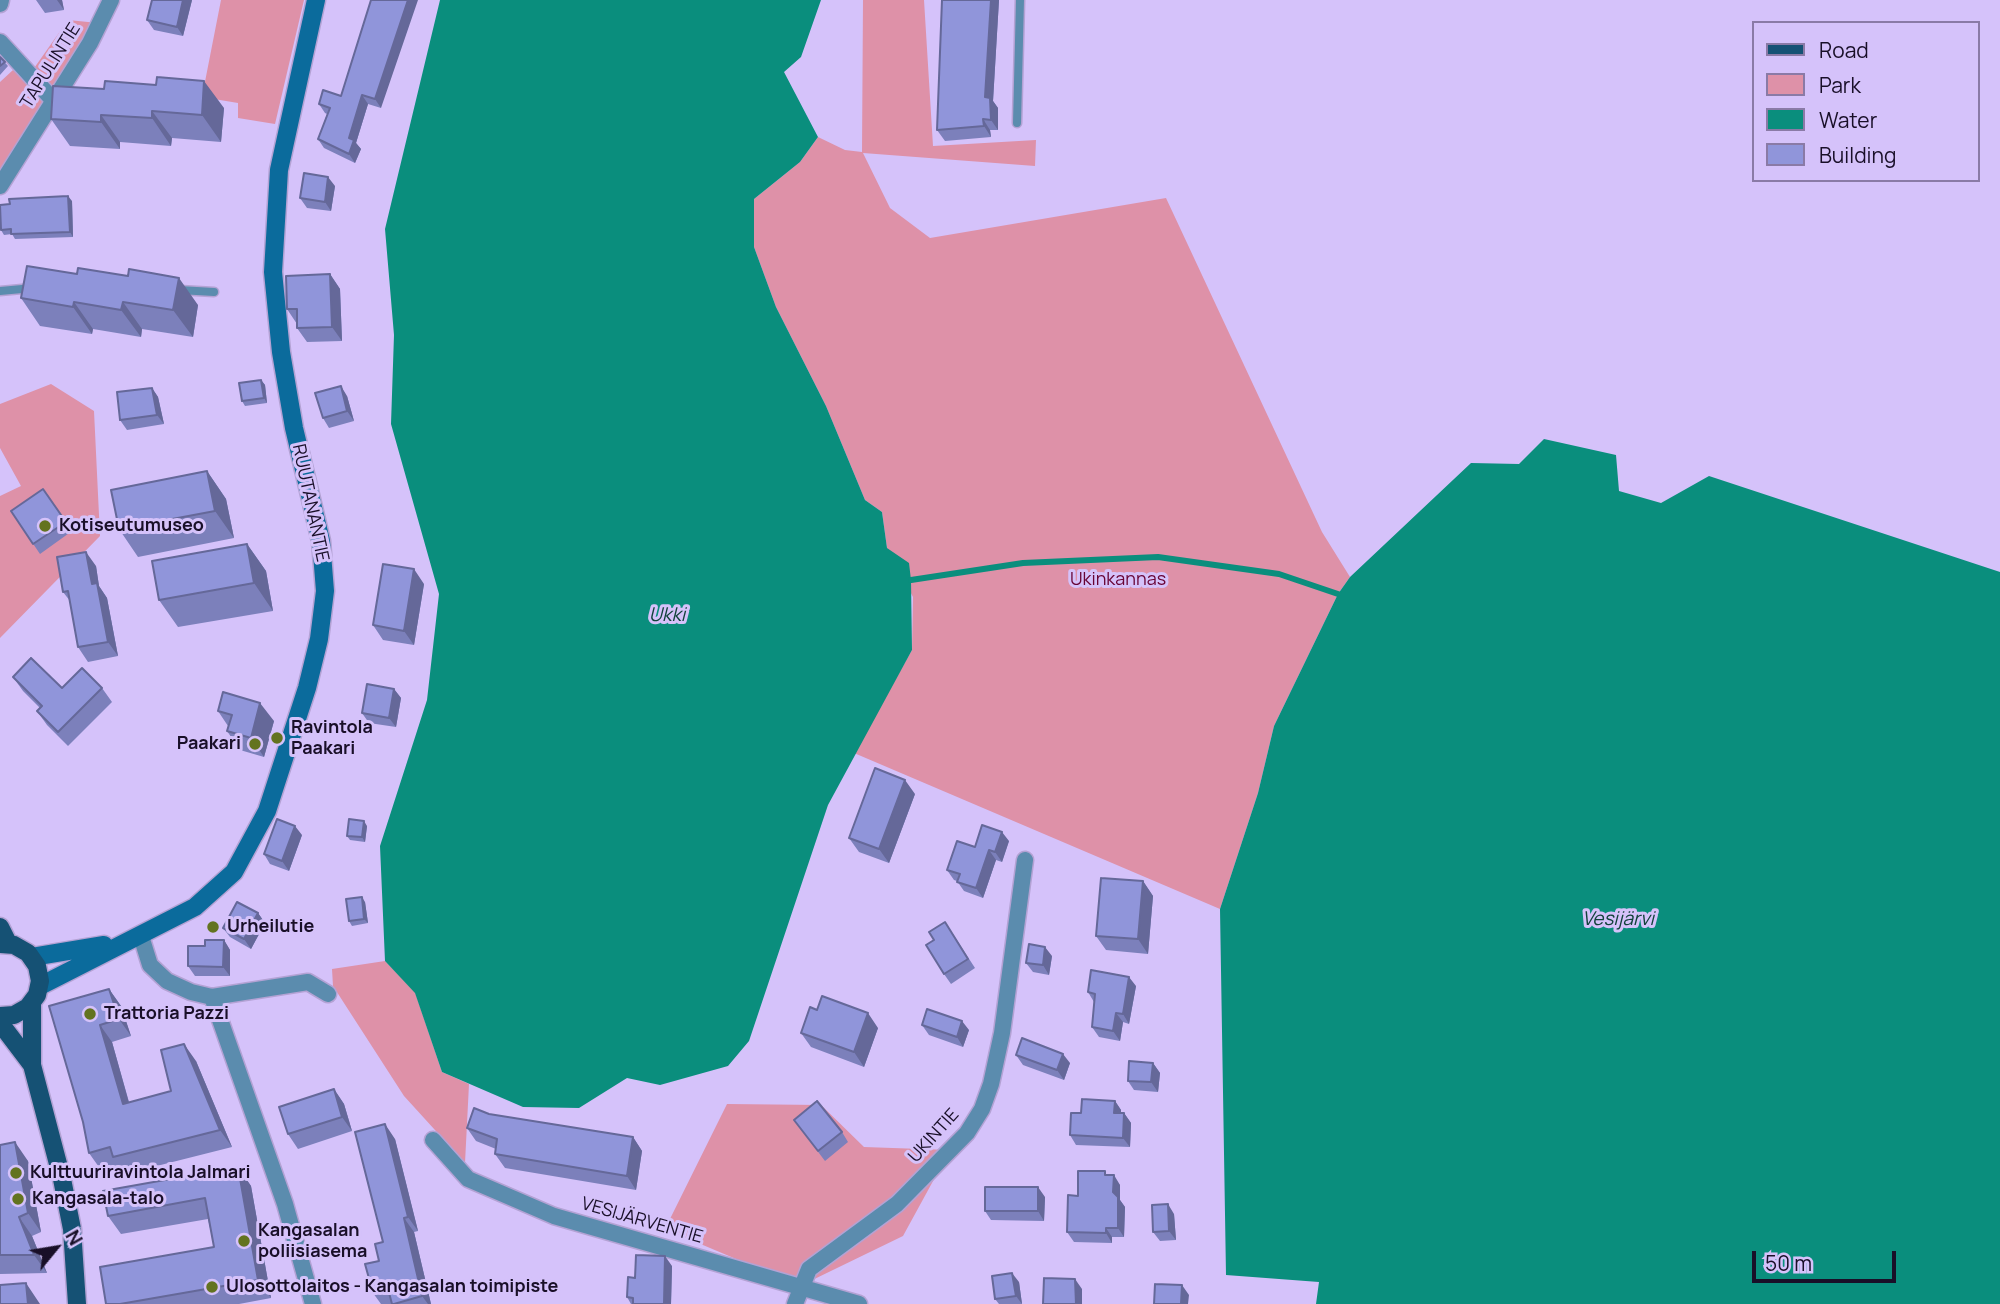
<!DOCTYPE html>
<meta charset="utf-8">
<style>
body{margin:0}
#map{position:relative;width:2000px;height:1304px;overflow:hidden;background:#d5c2fa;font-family:Manrope,sans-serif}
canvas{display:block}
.legend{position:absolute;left:1752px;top:21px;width:228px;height:161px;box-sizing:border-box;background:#d5c2fa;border:2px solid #8a7aa6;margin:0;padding:9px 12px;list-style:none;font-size:21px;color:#190f28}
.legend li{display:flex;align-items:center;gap:14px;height:35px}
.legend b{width:35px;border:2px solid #8a7aa6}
.north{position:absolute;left:21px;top:1213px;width:70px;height:70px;-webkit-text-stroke:5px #d5c2fa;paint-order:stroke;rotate:60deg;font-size:19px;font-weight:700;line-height:28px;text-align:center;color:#190f28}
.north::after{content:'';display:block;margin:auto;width:24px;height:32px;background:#190f28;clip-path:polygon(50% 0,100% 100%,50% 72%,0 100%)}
.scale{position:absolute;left:1752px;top:1251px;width:144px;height:32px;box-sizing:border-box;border:4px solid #190f28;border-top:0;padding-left:9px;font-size:21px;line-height:24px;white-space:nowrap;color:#190f28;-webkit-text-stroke:5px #d5c2fa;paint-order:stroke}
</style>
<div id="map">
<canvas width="2000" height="1304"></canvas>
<ul class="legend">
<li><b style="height:9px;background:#155174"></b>Road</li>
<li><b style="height:19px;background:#de91a8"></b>Park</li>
<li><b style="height:19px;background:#0a8e7d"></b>Water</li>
<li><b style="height:19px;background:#9095da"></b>Building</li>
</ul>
<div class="north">N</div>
<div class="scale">50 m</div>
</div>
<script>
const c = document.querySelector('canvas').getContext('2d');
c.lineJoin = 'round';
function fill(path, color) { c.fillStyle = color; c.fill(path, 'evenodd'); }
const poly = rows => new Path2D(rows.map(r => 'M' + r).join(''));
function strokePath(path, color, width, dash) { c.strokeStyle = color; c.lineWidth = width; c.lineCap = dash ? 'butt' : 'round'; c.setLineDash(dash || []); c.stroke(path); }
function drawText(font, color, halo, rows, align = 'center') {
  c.font = font + ' Manrope,sans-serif'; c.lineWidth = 6; c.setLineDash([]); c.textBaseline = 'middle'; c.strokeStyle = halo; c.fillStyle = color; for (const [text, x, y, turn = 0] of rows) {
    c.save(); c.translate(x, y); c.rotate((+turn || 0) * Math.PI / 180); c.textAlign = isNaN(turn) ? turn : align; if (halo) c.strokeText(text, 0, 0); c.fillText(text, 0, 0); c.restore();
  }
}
const green = poly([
 [221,0,304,0,275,124,238,118,238,103,202,97],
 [863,0,924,0,933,146,1036,140,1035,166,863,153,890,208,930,238,1166,198,1322,532,1350,577,1338,594,1274,726,1258,793,1220,909,854,753,912,650,913,597,887,548,882,512,865,500,826,406,776,307,754,247,754,199,800,162,818,137,845,150,862,152],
 [68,20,98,23,0,179,0,82,13,70,25,81],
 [51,384,94,411,100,536,0,638,0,496,21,486,0,448,0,404],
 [385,961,415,992,442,1072,469,1084,465,1163,404,1096,333,986,332,969],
 [727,1104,821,1105,864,1147,950,1150,903,1236,800,1286,665,1229]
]);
const water = poly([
 [440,0,821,0,801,57,784,72,818,137,800,162,754,199,754,247,776,307,826,406,865,500,882,512,887,548,909,563,911,580,912,650,828,805,749,1041,728,1066,660,1085,627,1078,579,1108,523,1107,442,1072,415,993,385,961,380,846,427,700,439,594,391,424,394,335,385,229],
 [1544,439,1616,455,1619,491,1661,503,1709,476,2000,572,2000,1304,1316,1304,1319,1282,1226,1275,1220,909,1258,793,1274,726,1338,594,1350,577,1471,463,1519,464]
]);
const stream = poly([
 [911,580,1023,563,1158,557,1279,574,1338,594]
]);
const service = poly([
 [1017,123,1020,0],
 [179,290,214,292],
 [0,291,33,288]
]);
const minor = poly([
 [0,4,1,0],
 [0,42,53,100],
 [0,186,90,43,111,0],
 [141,936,150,965,167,981,191,992,212,997,285,1204,313,1304],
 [212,997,308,982,328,994],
 [433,1140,468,1179,554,1216,859,1304],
 [795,1304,809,1269,897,1204,967,1133,982,1109,991,1084,1002,1033,1025,860]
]);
const secondary = poly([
 [32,957,104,945],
 [40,986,195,907,234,872,267,811,307,688,319,639,325,591,321,541,294,428,281,352,273,272,279,170,316,0]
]);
const primary = poly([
 [0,927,8,943],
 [0,944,14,945,28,953,37,966,40,981,37,995,28,1007,14,1015,0,1016],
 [32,1003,32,1065,62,1179,72,1229,77,1304],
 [0,1023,32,1065]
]);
const wall = poly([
 [36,0,62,0,64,10,45,13],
 [192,0,183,36,154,30,147,20],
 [371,0,381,108,368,104,356,143,361,149,355,163,324,148,318,139,327,114,325,113,319,104,341,96],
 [942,0,999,0,993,101,998,108,998,130,990,130,991,137,945,141,937,130],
 [0,57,8,66,0,75],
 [53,86,224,108,221,142,172,138,171,146,120,142,120,149,70,146,51,119],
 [335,186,331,211,307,208,300,198],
 [72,201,73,237,15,239,12,234,4,235,1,230],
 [27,266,198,305,193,337,142,329,141,337,93,329,92,334,40,326,21,298],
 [330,274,340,289,342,341,307,342,297,328,297,324,287,309],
 [261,380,265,385,267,403,245,406,242,401],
 [152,388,158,397,164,424,127,430,120,420],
 [347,396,354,421,329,428,323,418],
 [207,471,226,499,234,538,138,557,119,529],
 [43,489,72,531,40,554,11,511],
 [247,544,266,571,273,611,178,627,159,600],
 [96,566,99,586,107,598,118,656,88,662,78,647,70,601,63,592],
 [424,584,414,645,383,640,373,625],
 [13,677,62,688,102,688,112,702,68,746,47,725,37,711,40,708,23,691],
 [394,689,401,698,396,727,369,723,362,713],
 [218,711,274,721,264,757,240,750,227,731,228,726],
 [915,794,889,863,859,852,849,838],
 [367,826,365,842,350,840,347,836],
 [302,835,289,871,270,864,264,854],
 [1009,841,1002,862,996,860,983,898,964,891,957,881,954,880,947,870,975,847],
 [1143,881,1153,896,1148,954,1106,950,1096,936],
 [365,902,368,923,352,926,349,921],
 [258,913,265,923,251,949,230,937,223,928],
 [951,931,975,968,951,984,944,974],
 [224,940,230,950,230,976,195,976,188,966,205,946],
 [1052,956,1049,975,1033,972,1026,963],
 [1136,986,1129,1024,1123,1022,1120,1041,1099,1037,1092,1027,1094,1002,1088,992],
 [109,989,121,1006,131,1036,112,1042,129,1102,171,1091,196,1061,232,1147,125,1174,119,1165,101,1170,89,1153,83,1122,49,1006],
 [922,1025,969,1030,963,1047,929,1035],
 [878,1028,864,1067,811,1047,801,1033],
 [1016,1055,1070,1063,1064,1080,1023,1065],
 [1153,1063,1160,1073,1158,1092,1134,1090,1128,1081],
 [334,1089,344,1104,352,1131,298,1149,288,1134],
 [1115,1101,1121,1110,1121,1113,1124,1113,1131,1123,1130,1147,1076,1145,1070,1135,1081,1113],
 [489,1114,633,1137,642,1151,636,1190,505,1168,495,1154,496,1149,476,1141,467,1128],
 [794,1120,842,1132,848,1142,825,1161],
 [395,1139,418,1231,414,1232,431,1304,381,1304,373,1293,383,1242],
 [0,1145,28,1161,41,1232,32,1236,47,1273,0,1274],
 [238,1167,251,1186,271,1298,239,1304,106,1304,214,1247,208,1219,121,1234,108,1216],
 [1107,1175,1120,1185,1120,1200,1125,1207,1124,1237,1112,1237,1112,1243,1074,1242,1067,1232,1078,1196],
 [1045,1197,1044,1221,991,1220,985,1211],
 [1174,1214,1176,1240,1160,1241,1153,1232],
 [672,1266,671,1304,631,1304,627,1297,635,1278],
 [1019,1282,1022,1304,999,1304,995,1299]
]);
const shadedWall = poly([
 [57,0,62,0,64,10],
 [183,0,192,0,183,36,177,27],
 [408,0,418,0,381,108,375,99],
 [991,0,999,0,993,101,998,108,998,130,991,120,985,97],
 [204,81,224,108,221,142,202,115],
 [362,95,368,104,356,143,361,149,355,163,349,154,349,138],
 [152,111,172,138,171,146,152,118],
 [101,115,120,142,120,149,101,122],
 [983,119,990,130,991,137,984,126],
 [328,177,335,186,331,211,325,202],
 [68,196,72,201,73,237,70,232],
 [330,274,340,289,342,341,332,327],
 [179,278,198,305,193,337,173,310],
 [74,302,93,329,92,334,73,307],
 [123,302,142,329,141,337,121,310],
 [261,380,265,385,267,403,264,398],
 [341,386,347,396,354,421,347,411],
 [152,388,158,397,164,424,157,415],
 [207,471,226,499,234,538,215,511],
 [247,544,266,571,273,611,254,583],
 [86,552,96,566,99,586,107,598,118,656,108,642,92,584],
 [414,569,424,584,414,645,404,631],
 [394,689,401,698,396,727,389,718],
 [260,703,274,721,264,757,251,738],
 [905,780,915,794,889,863,879,849],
 [364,821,367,826,365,842,362,837],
 [295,826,302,835,289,871,282,861],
 [1002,832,1009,841,1002,862,995,852],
 [989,850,996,860,983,898,976,888],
 [1143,881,1153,896,1148,954,1138,939],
 [362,897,365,902,368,923,364,919],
 [258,913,265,923,251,949,244,939],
 [224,940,230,950,230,976,223,967],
 [1045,947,1052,956,1049,975,1043,965],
 [1129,977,1136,986,1129,1024,1123,1014],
 [109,989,121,1006,131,1036,119,1019],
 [868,1013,878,1028,864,1067,854,1052],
 [1116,1013,1123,1022,1120,1041,1113,1031],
 [962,1021,969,1030,963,1047,957,1037],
 [100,1025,112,1042,134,1121,123,1104],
 [184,1044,196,1061,232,1147,220,1130],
 [1063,1054,1070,1063,1064,1080,1057,1070],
 [1153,1063,1160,1073,1158,1092,1151,1082],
 [334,1089,344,1104,352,1131,342,1117],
 [1115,1101,1121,1110,1121,1122,1114,1113],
 [1124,1113,1131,1123,1130,1147,1123,1138],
 [385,1124,395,1139,418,1231,408,1217],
 [633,1137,642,1151,636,1190,627,1176],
 [15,1142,28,1161,41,1232,28,1213],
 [238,1167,251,1186,271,1298,258,1280],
 [1114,1175,1120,1185,1120,1200,1125,1207,1124,1237,1118,1228,1113,1192],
 [1038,1187,1045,1197,1044,1221,1038,1211],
 [1168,1204,1174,1214,1176,1240,1169,1231],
 [19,1217,32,1236,47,1273,34,1255],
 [404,1218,414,1232,431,1304,428,1304,422,1296],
 [1106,1228,1112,1237,1112,1243,1106,1233],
 [665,1256,672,1266,671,1304,664,1304],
 [1012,1273,1019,1282,1022,1304,1016,1296],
 [1075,1279,1082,1289,1082,1304,1076,1304],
 [26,1283,40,1304,28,1304],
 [1182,1285,1189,1295,1188,1304,1181,1304]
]);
const building = poly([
 [152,0,183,0,177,27,147,20,152,0],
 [371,0,408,0,375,99,362,95,349,138,354,140,349,154,318,139,330,108,319,104,323,90,341,96,371,0],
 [942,0,991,0,985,97,990,98,991,120,983,119,984,126,937,130,942,0],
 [0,57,5,62,0,66,0,57],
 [157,77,204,81,202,115,152,111,152,118,101,115,101,122,51,119,53,86,104,89,105,81,156,85,157,77],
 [304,173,328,177,325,202,300,198,304,173],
 [68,196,70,232,11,234,11,229,1,230,0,205,10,204,9,199,68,196],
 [27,266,77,274,78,268,128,276,129,269,179,278,173,310,123,302,121,310,74,302,73,307,21,298,27,266],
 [330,274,332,327,297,328,297,309,287,309,286,276,330,274],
 [261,380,264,398,242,401,239,383,261,380],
 [341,386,347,411,323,418,315,393,341,386],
 [152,388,157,415,120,420,117,392,152,388],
 [207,471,215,511,119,529,111,490,207,471],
 [43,489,66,522,33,544,11,511,43,489],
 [247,544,254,583,159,600,152,561,247,544],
 [86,552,92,584,97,583,108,642,78,647,68,591,63,592,57,557,86,552],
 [383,564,414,569,404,631,373,625,383,564],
 [31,658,62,688,82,668,102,688,58,732,37,711,42,706,13,677,31,658],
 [367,684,394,689,389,718,362,713,367,684],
 [223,692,260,703,251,738,227,731,232,715,218,711,223,692],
 [875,768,905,780,879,849,849,838,875,768],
 [277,819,295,826,282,861,264,854,277,819],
 [349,819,364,821,362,837,347,836,349,819],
 [982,825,1002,832,995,852,989,850,976,888,957,882,960,874,947,870,957,841,975,847,982,825],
 [1101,878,1143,881,1138,939,1096,936,1101,878],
 [362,897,364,919,349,921,346,899,362,897],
 [237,902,258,913,244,939,223,928,237,902],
 [945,922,968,959,944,974,926,945,934,940,929,932,945,922],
 [205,940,224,940,223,967,188,966,188,946,205,946,205,940],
 [1029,944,1045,947,1043,965,1026,963,1029,944],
 [1091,970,1129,977,1123,1014,1116,1013,1113,1031,1092,1027,1095,994,1088,992,1091,970],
 [109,989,119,1019,100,1025,123,1104,171,1091,161,1050,184,1044,220,1130,113,1157,110,1147,89,1153,83,1122,49,1006,109,989],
 [822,996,868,1013,854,1052,801,1033,810,1007,817,1010,822,996],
 [927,1009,962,1021,957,1037,922,1025,927,1009],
 [1022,1038,1063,1054,1057,1070,1016,1055,1022,1038],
 [1129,1061,1153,1063,1151,1082,1128,1081,1129,1061],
 [334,1089,342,1117,288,1134,279,1107,334,1089],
 [1082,1099,1115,1101,1114,1113,1124,1113,1123,1138,1070,1135,1071,1113,1081,1113,1082,1099],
 [817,1101,842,1132,818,1151,794,1120,817,1101],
 [474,1108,489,1114,633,1137,627,1176,495,1154,497,1139,467,1128,474,1108],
 [385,1124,408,1217,404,1218,422,1296,394,1304,392,1304,388,1289,373,1293,365,1264,379,1261,375,1244,383,1242,355,1132,385,1124],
 [15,1142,28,1213,19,1217,34,1255,0,1255,0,1145,15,1142],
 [238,1167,258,1280,120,1304,106,1304,100,1267,214,1247,205,1198,108,1216,103,1191,238,1167],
 [1078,1171,1105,1171,1105,1175,1114,1175,1113,1192,1118,1197,1118,1228,1106,1228,1106,1233,1067,1232,1068,1195,1078,1196,1078,1171],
 [985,1187,1038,1187,1038,1211,985,1211,985,1187],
 [1168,1204,1169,1231,1153,1232,1152,1205,1168,1204],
 [636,1255,665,1256,664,1304,633,1304,633,1298,627,1297,628,1277,635,1278,636,1255],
 [1012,1273,1016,1296,995,1299,992,1276,1012,1273],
 [1044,1278,1075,1279,1076,1304,1043,1304,1044,1278],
 [26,1283,28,1304,0,1304,0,1285,26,1283],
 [1155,1284,1182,1285,1181,1304,1154,1304,1155,1284]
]);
const markers = [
 [45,526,7,"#637320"],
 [277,738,7,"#637320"],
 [255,744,7,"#637320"],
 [213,927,7,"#637320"],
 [90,1014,7,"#637320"],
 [16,1173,7,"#637320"],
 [18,1199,7,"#637320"],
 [244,1241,7,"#637320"],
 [212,1287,7,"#637320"]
];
const streetNames = [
 ["TAPULINTIE",51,66,-58],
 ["RUUTANANTIE",310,503,78],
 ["UKINTIE",934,1136,-48],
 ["VESIJÄRVENTIE",642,1221,16]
];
const poiNames = [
 ["Kotiseutumuseo",59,526],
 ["Ravintola",291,728],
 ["Paakari",291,749],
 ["Paakari",241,744,"right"],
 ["Urheilutie",227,927],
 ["Trattoria Pazzi",104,1014],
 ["Kulttuuriravintola Jalmari",30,1173],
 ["Kangasala-talo",32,1199],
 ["Kangasalan",258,1231],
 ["poliisiasema",258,1252],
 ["Ulosottolaitos - Kangasalan toimipiste",226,1287]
];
const parkNames = [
 ["Ukinkannas",1118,580]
];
const waterNames = [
 ["Ukki",667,616],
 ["Vesijärvi",1618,920]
];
fill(green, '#de91a8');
fill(water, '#0a8e7d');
strokePath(stream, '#0a8e7d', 6);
strokePath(service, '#b3a2d4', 11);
strokePath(minor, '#b3a2d4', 19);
strokePath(secondary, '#b3a2d4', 21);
strokePath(primary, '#b3a2d4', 21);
strokePath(service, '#5b8cae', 8);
strokePath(minor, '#5b8cae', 16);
strokePath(secondary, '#0b6b9c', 18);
strokePath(primary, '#155174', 18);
fill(wall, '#7c80bb');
fill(shadedWall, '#656899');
fill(building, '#9095da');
strokePath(building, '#656899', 2);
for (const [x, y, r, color] of markers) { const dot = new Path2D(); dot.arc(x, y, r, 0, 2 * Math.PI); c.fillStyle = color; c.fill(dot); strokePath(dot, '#d5c2fa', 2.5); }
drawText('18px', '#190f28', '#d5c2fa', streetNames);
drawText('bold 18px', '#190f28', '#d5c2fa', poiNames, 'left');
drawText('18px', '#680334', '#d5c2fa', parkNames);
drawText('italic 19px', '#11423a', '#d5c2fa', waterNames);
</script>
